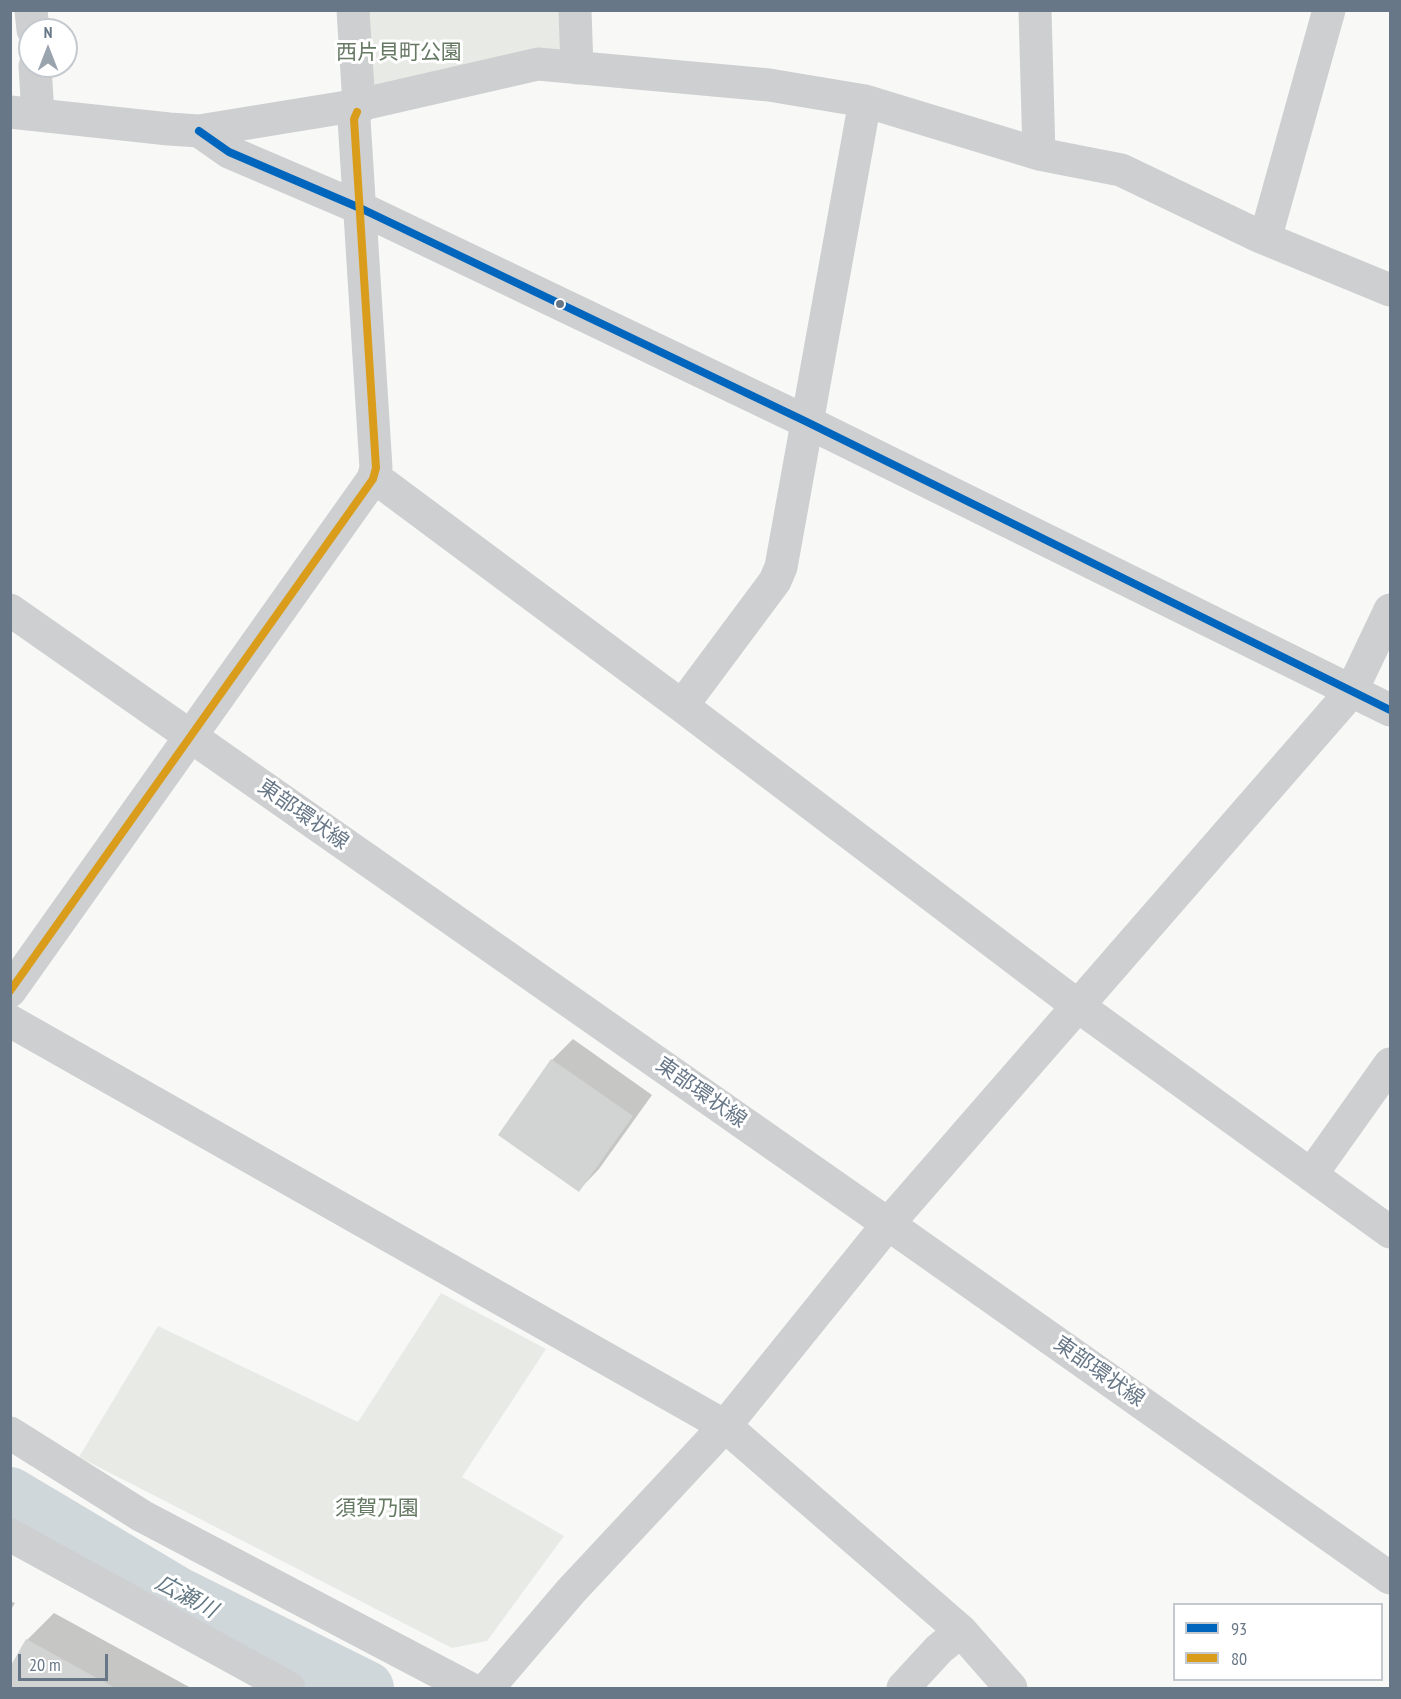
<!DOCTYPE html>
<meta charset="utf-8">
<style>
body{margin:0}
#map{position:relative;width:1401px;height:1699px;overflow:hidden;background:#f8f8f7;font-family:"PT Sans Narrow",sans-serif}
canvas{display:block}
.frame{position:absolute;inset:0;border:12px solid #687787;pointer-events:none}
.legend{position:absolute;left:1173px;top:1603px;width:210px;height:78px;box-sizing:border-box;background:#fff;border:2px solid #c3c9cf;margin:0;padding:8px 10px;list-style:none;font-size:18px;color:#687787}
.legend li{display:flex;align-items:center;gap:12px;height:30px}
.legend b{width:30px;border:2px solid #c3c9cf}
.north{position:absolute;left:18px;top:18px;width:60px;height:60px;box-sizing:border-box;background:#fff;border:2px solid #c3c9cf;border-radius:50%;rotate:0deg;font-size:16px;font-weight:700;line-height:24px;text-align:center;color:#687787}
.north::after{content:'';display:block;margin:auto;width:21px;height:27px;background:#9aa4ae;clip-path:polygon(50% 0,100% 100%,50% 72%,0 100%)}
.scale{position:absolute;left:18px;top:1654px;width:90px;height:27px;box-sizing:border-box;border:3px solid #687787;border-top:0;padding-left:8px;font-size:18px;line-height:21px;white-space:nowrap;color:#687787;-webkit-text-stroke:4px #fff;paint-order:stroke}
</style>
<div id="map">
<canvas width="1401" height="1699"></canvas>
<div class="frame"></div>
<ul class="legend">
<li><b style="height:8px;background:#0065bd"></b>93</li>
<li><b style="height:8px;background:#da9d1b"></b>80</li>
</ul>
<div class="north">N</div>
<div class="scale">20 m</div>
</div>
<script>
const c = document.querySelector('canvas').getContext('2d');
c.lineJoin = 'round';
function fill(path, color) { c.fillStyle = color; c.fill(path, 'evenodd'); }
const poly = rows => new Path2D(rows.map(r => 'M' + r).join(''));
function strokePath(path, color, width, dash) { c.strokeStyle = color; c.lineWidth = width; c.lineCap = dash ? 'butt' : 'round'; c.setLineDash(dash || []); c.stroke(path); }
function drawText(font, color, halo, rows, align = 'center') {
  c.font = font + ' "PT Sans Narrow","Noto Sans JP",sans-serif'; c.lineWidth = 6; c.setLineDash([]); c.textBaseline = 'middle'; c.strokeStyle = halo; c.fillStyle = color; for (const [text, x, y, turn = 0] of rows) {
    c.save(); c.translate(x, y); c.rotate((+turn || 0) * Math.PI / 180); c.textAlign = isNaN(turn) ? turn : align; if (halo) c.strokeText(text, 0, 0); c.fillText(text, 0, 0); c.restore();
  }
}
const green = poly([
 [353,11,575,11,577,67,359,105],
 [441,1293,546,1349,462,1477,564,1536,487,1641,452,1648,79,1457,158,1326,358,1422]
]);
const shadow = poly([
 [573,1039,652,1095,599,1169,579,1190,500,1134,552,1060],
 [10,1601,15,1603,10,1611],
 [54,1613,191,1688,10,1688,10,1670,27,1640]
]);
const river = poly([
 [10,1494,178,1594,367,1688]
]);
const building = poly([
 [551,1059,633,1116,579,1192,498,1135],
 [26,1639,115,1688,10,1688,10,1667]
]);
const minor = poly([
 [31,10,33,30],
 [575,10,577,68],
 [1035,10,1039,154],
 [35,66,38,115],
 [10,112,169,129,199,131,359,105,538,64,769,85,865,101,1039,154,1121,170,1261,237,1390,290],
 [199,131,229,152,360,208,807,422,1390,710],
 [1261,237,1269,225,1329,10],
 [373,479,385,485,682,706,1078,1006,1390,1232],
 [10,610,888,1224,1390,1578],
 [682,706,775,581,781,567,865,101],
 [10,991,373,479,376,468,354,119,359,105,353,10],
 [10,1021,725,1426,961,1631,1011,1688],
 [1311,1175,1390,1064],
 [10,1433,142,1516,469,1688],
 [10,1535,289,1688],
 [488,1688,571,1591,725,1426,888,1224,1351,692,1390,610],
 [903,1688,939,1649,961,1631]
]);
const bus1 = poly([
 [199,131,229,152,360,208,807,422,1390,710]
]);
const bus2 = poly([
 [10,991,373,479,376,468,354,119,357,112]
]);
const markers = [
 [560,304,5,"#687787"]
];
const parkNames = [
 ["西片貝町公園",399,53],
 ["須賀乃園",377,1509]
];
const streetNames = [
 ["東部環状線",303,815,35],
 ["東部環状線",701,1093,35],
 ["東部環状線",1099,1372,35]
];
const waterNames = [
 ["広瀬川",186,1597,28]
];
fill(green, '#e8ebe5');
fill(shadow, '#0003');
strokePath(river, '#d0d7da', 54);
fill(building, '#d2d3d3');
strokePath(minor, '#cecfd0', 33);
strokePath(bus1, '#0065bd', 8);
strokePath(bus2, '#da9d1b', 8);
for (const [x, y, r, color] of markers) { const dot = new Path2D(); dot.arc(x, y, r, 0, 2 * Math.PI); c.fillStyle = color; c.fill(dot); strokePath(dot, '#fff', 2); }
drawText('21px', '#667963', '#fff', parkNames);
drawText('21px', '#687787', '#fff', streetNames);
drawText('italic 22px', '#637883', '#fff', waterNames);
</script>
